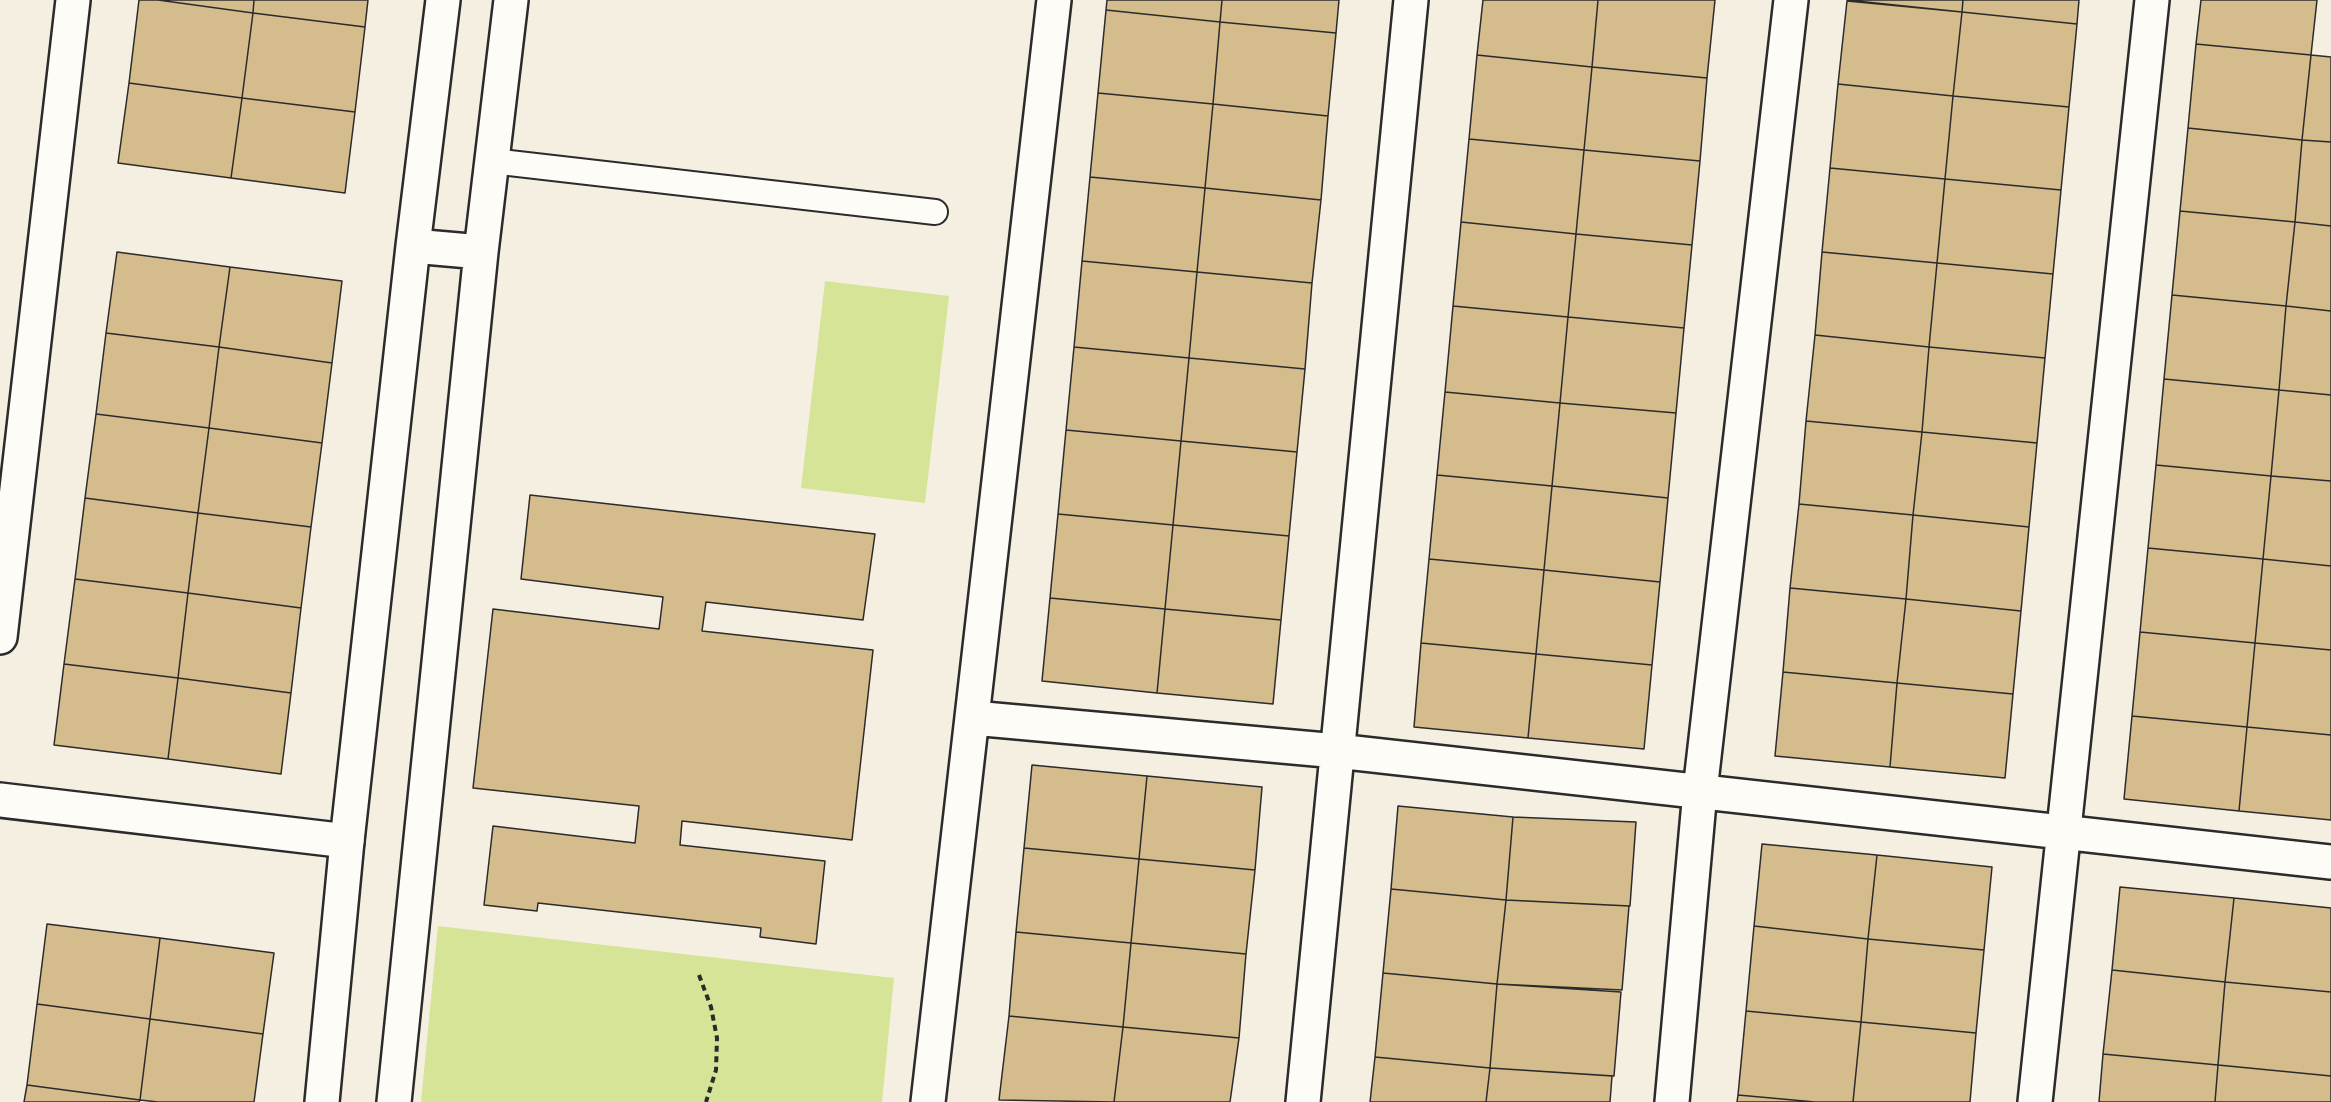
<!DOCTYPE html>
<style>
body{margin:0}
canvas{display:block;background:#f5efe2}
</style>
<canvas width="2331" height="1102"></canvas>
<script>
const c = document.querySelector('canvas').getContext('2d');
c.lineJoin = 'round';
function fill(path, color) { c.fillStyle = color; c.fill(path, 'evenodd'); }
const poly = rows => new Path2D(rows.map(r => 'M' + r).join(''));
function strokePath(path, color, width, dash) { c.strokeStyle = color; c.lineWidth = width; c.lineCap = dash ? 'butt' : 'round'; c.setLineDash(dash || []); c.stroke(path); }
const green = poly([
 [825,281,949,296,925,503,801,488],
 [438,926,894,978,882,1102,421,1102]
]);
const building = poly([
 [139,0,158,0,253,13,242,98,129,83,139,0],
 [158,0,254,0,253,13,158,0],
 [254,0,368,0,365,27,253,13,254,0],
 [1107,0,1222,0,1220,22,1106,10,1107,0],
 [1222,0,1339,0,1336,33,1220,22,1222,0],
 [1483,0,1598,0,1592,67,1477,55,1483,0],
 [1598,0,1715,0,1707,78,1592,67,1598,0],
 [1847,0,1963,0,1962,12,1847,0],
 [1963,0,2079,0,2077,24,1962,12,1963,0],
 [2201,0,2317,0,2311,55,2196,44,2201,0],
 [1847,1,1962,12,1953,96,1838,84,1847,1],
 [1106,10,1220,22,1213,104,1098,93,1106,10],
 [1962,12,2077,24,2069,107,1953,96,1962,12],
 [253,13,365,27,355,112,242,98,253,13],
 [1220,22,1336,33,1328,116,1213,104,1220,22],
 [2196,44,2311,55,2302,140,2188,128,2196,44],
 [1477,55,1592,67,1584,150,1469,139,1477,55],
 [2311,55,2331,57,2331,142,2302,140,2311,55],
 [1592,67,1707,78,1700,161,1584,150,1592,67],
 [129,83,242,98,231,178,118,163,129,83],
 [1838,84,1953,96,1945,179,1830,168,1838,84],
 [1098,93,1213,104,1205,188,1090,177,1098,93],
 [1953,96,2069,107,2061,190,1945,179,1953,96],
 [242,98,355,112,345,193,231,178,242,98],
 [1213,104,1328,116,1321,200,1205,188,1213,104],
 [2188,128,2302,140,2295,222,2180,211,2188,128],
 [1469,139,1584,150,1576,234,1461,222,1469,139],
 [2302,140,2331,142,2331,226,2295,222,2302,140],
 [1584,150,1700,161,1692,245,1576,234,1584,150],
 [1830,168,1945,179,1937,263,1822,252,1830,168],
 [1090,177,1205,188,1197,272,1082,261,1090,177],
 [1945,179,2061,190,2053,274,1937,263,1945,179],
 [1205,188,1321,200,1312,283,1197,272,1205,188],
 [2180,211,2295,222,2286,306,2172,295,2180,211],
 [1461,222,1576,234,1568,317,1453,306,1461,222],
 [2295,222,2331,226,2331,311,2286,306,2295,222],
 [1576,234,1692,245,1684,328,1568,317,1576,234],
 [117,252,230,267,219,347,106,333,117,252],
 [1822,252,1937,263,1929,347,1815,335,1822,252],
 [1082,261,1197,272,1189,358,1074,347,1082,261],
 [1937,263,2053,274,2045,358,1929,347,1937,263],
 [230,267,342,281,332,363,219,347,230,267],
 [1197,272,1312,283,1305,369,1189,358,1197,272],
 [2172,295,2286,306,2279,390,2164,379,2172,295],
 [1453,306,1568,317,1560,403,1445,392,1453,306],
 [2286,306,2331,311,2331,395,2279,390,2286,306],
 [1568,317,1684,328,1676,413,1560,403,1568,317],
 [106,333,219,347,209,428,96,414,106,333],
 [1815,335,1929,347,1922,432,1806,421,1815,335],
 [219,347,332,363,322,443,209,428,219,347],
 [1074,347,1189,358,1181,441,1066,430,1074,347],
 [1929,347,2045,358,2037,443,1922,432,1929,347],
 [1189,358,1305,369,1297,452,1181,441,1189,358],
 [2164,379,2279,390,2271,476,2156,465,2164,379],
 [2279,390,2331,395,2331,481,2271,476,2279,390],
 [1445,392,1560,403,1552,486,1437,475,1445,392],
 [1560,403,1676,413,1668,498,1552,486,1560,403],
 [96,414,209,428,198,513,85,498,96,414],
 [1806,421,1922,432,1913,515,1799,504,1806,421],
 [209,428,322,443,311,527,198,513,209,428],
 [1066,430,1181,441,1173,525,1058,514,1066,430],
 [1922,432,2037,443,2029,527,1913,515,1922,432],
 [1181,441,1297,452,1289,536,1173,525,1181,441],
 [2156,465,2271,476,2263,559,2148,548,2156,465],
 [1437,475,1552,486,1544,570,1429,559,1437,475],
 [2271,476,2331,481,2331,566,2263,559,2271,476],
 [1552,486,1668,498,1660,582,1544,570,1552,486],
 [530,495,875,534,863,620,706,602,702,631,873,650,852,840,682,821,680,845,825,861,816,944,760,937,761,928,538,903,537,911,484,905,493,826,635,843,639,806,473,788,493,609,659,629,663,597,521,579,530,495],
 [85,498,198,513,188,593,75,579,85,498],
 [1799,504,1913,515,1906,599,1790,588,1799,504],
 [198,513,311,527,301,608,188,593,198,513],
 [1058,514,1173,525,1165,609,1050,598,1058,514],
 [1913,515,2029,527,2021,611,1906,599,1913,515],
 [1173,525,1289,536,1281,620,1165,609,1173,525],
 [2148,548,2263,559,2255,643,2140,632,2148,548],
 [1429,559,1544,570,1536,654,1421,643,1429,559],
 [2263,559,2331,566,2331,650,2255,643,2263,559],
 [1544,570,1660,582,1652,665,1536,654,1544,570],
 [75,579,188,593,178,678,64,664,75,579],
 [1790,588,1906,599,1897,683,1783,672,1790,588],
 [188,593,301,608,291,693,178,678,188,593],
 [1050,598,1165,609,1157,693,1042,681,1050,598],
 [1906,599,2021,611,2013,694,1897,683,1906,599],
 [1165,609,1281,620,1273,704,1157,693,1165,609],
 [2140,632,2255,643,2247,727,2132,716,2140,632],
 [1421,643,1536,654,1528,738,1414,727,1421,643],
 [2255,643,2331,650,2331,735,2247,727,2255,643],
 [1536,654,1652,665,1644,749,1528,738,1536,654],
 [64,664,178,678,168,759,54,745,64,664],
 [1783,672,1897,683,1890,767,1775,756,1783,672],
 [178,678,291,693,281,774,168,759,178,678],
 [1897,683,2013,694,2005,778,1890,767,1897,683],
 [2132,716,2247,727,2239,811,2124,799,2132,716],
 [2247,727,2331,735,2331,820,2239,811,2247,727],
 [1032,765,1147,776,1139,859,1024,848,1032,765],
 [1147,776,1262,787,1255,870,1139,859,1147,776],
 [1398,806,1513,817,1506,900,1391,889,1398,806],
 [1513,817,1636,822,1630,906,1506,900,1513,817],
 [1762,844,1877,855,1868,939,1754,926,1762,844],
 [1024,848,1139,859,1131,943,1016,932,1024,848],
 [1877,855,1992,867,1984,950,1868,939,1877,855],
 [1139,859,1255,870,1246,954,1131,943,1139,859],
 [2120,887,2234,898,2225,982,2112,970,2120,887],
 [1391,889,1506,900,1497,984,1383,973,1391,889],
 [2234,898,2331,908,2331,992,2225,982,2234,898],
 [1506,900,1629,906,1622,990,1497,984,1506,900],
 [47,924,160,938,150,1019,37,1004,47,924],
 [1754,926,1868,939,1861,1022,1746,1011,1754,926],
 [1016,932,1131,943,1123,1027,1009,1016,1016,932],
 [160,938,274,953,263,1034,150,1019,160,938],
 [1868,939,1984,950,1976,1033,1861,1022,1868,939],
 [1131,943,1246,954,1239,1038,1123,1027,1131,943],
 [2112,970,2225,982,2218,1065,2103,1054,2112,970],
 [1383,973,1497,984,1490,1068,1375,1057,1383,973],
 [2225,982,2331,992,2331,1076,2218,1065,2225,982],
 [1497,984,1621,992,1614,1076,1490,1068,1497,984],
 [37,1004,150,1019,140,1100,27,1085,37,1004],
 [1746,1011,1861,1022,1853,1102,1815,1102,1738,1095,1746,1011],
 [1009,1016,1123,1027,1114,1102,999,1100,1009,1016],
 [150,1019,263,1034,254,1102,158,1102,140,1100,150,1019],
 [1861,1022,1976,1033,1970,1102,1853,1102,1861,1022],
 [1123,1027,1239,1038,1230,1102,1114,1102,1123,1027],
 [2103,1054,2218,1065,2215,1102,2099,1102,2103,1054],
 [1375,1057,1490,1068,1486,1102,1370,1102,1375,1057],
 [2218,1065,2331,1076,2331,1102,2215,1102,2218,1065],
 [1490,1068,1612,1076,1610,1102,1486,1102,1490,1068],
 [27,1085,140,1100,139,1102,24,1102,27,1085],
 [1738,1095,1815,1102,1737,1102,1738,1095]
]);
const path = poly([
 [699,975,711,1007,717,1038,716,1070,706,1102]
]);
const service = poly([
 [492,161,935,212]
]);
const minor = poly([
 [0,637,73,0],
 [973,718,1337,751,2331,862],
 [0,800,347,841],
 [928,1102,1054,0],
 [1303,1102,1411,0],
 [1672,1102,1700,791,1791,0],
 [2035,1102,2152,0]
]);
const tertiary = poly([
 [413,246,481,252],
 [322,1102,347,841,413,246,443,0],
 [394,1102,481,252,511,0]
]);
fill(green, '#d6e498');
fill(building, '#d5bc8c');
strokePath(building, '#2b2b2b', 1.5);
strokePath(service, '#2b2b2b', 28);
strokePath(minor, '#2b2b2b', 38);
strokePath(tertiary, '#2b2b2b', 38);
strokePath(path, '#2b2b2b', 4, [6, 4.5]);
strokePath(service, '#fdfcf7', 24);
strokePath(minor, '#fdfcf7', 33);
strokePath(tertiary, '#fdfcf7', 33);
</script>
